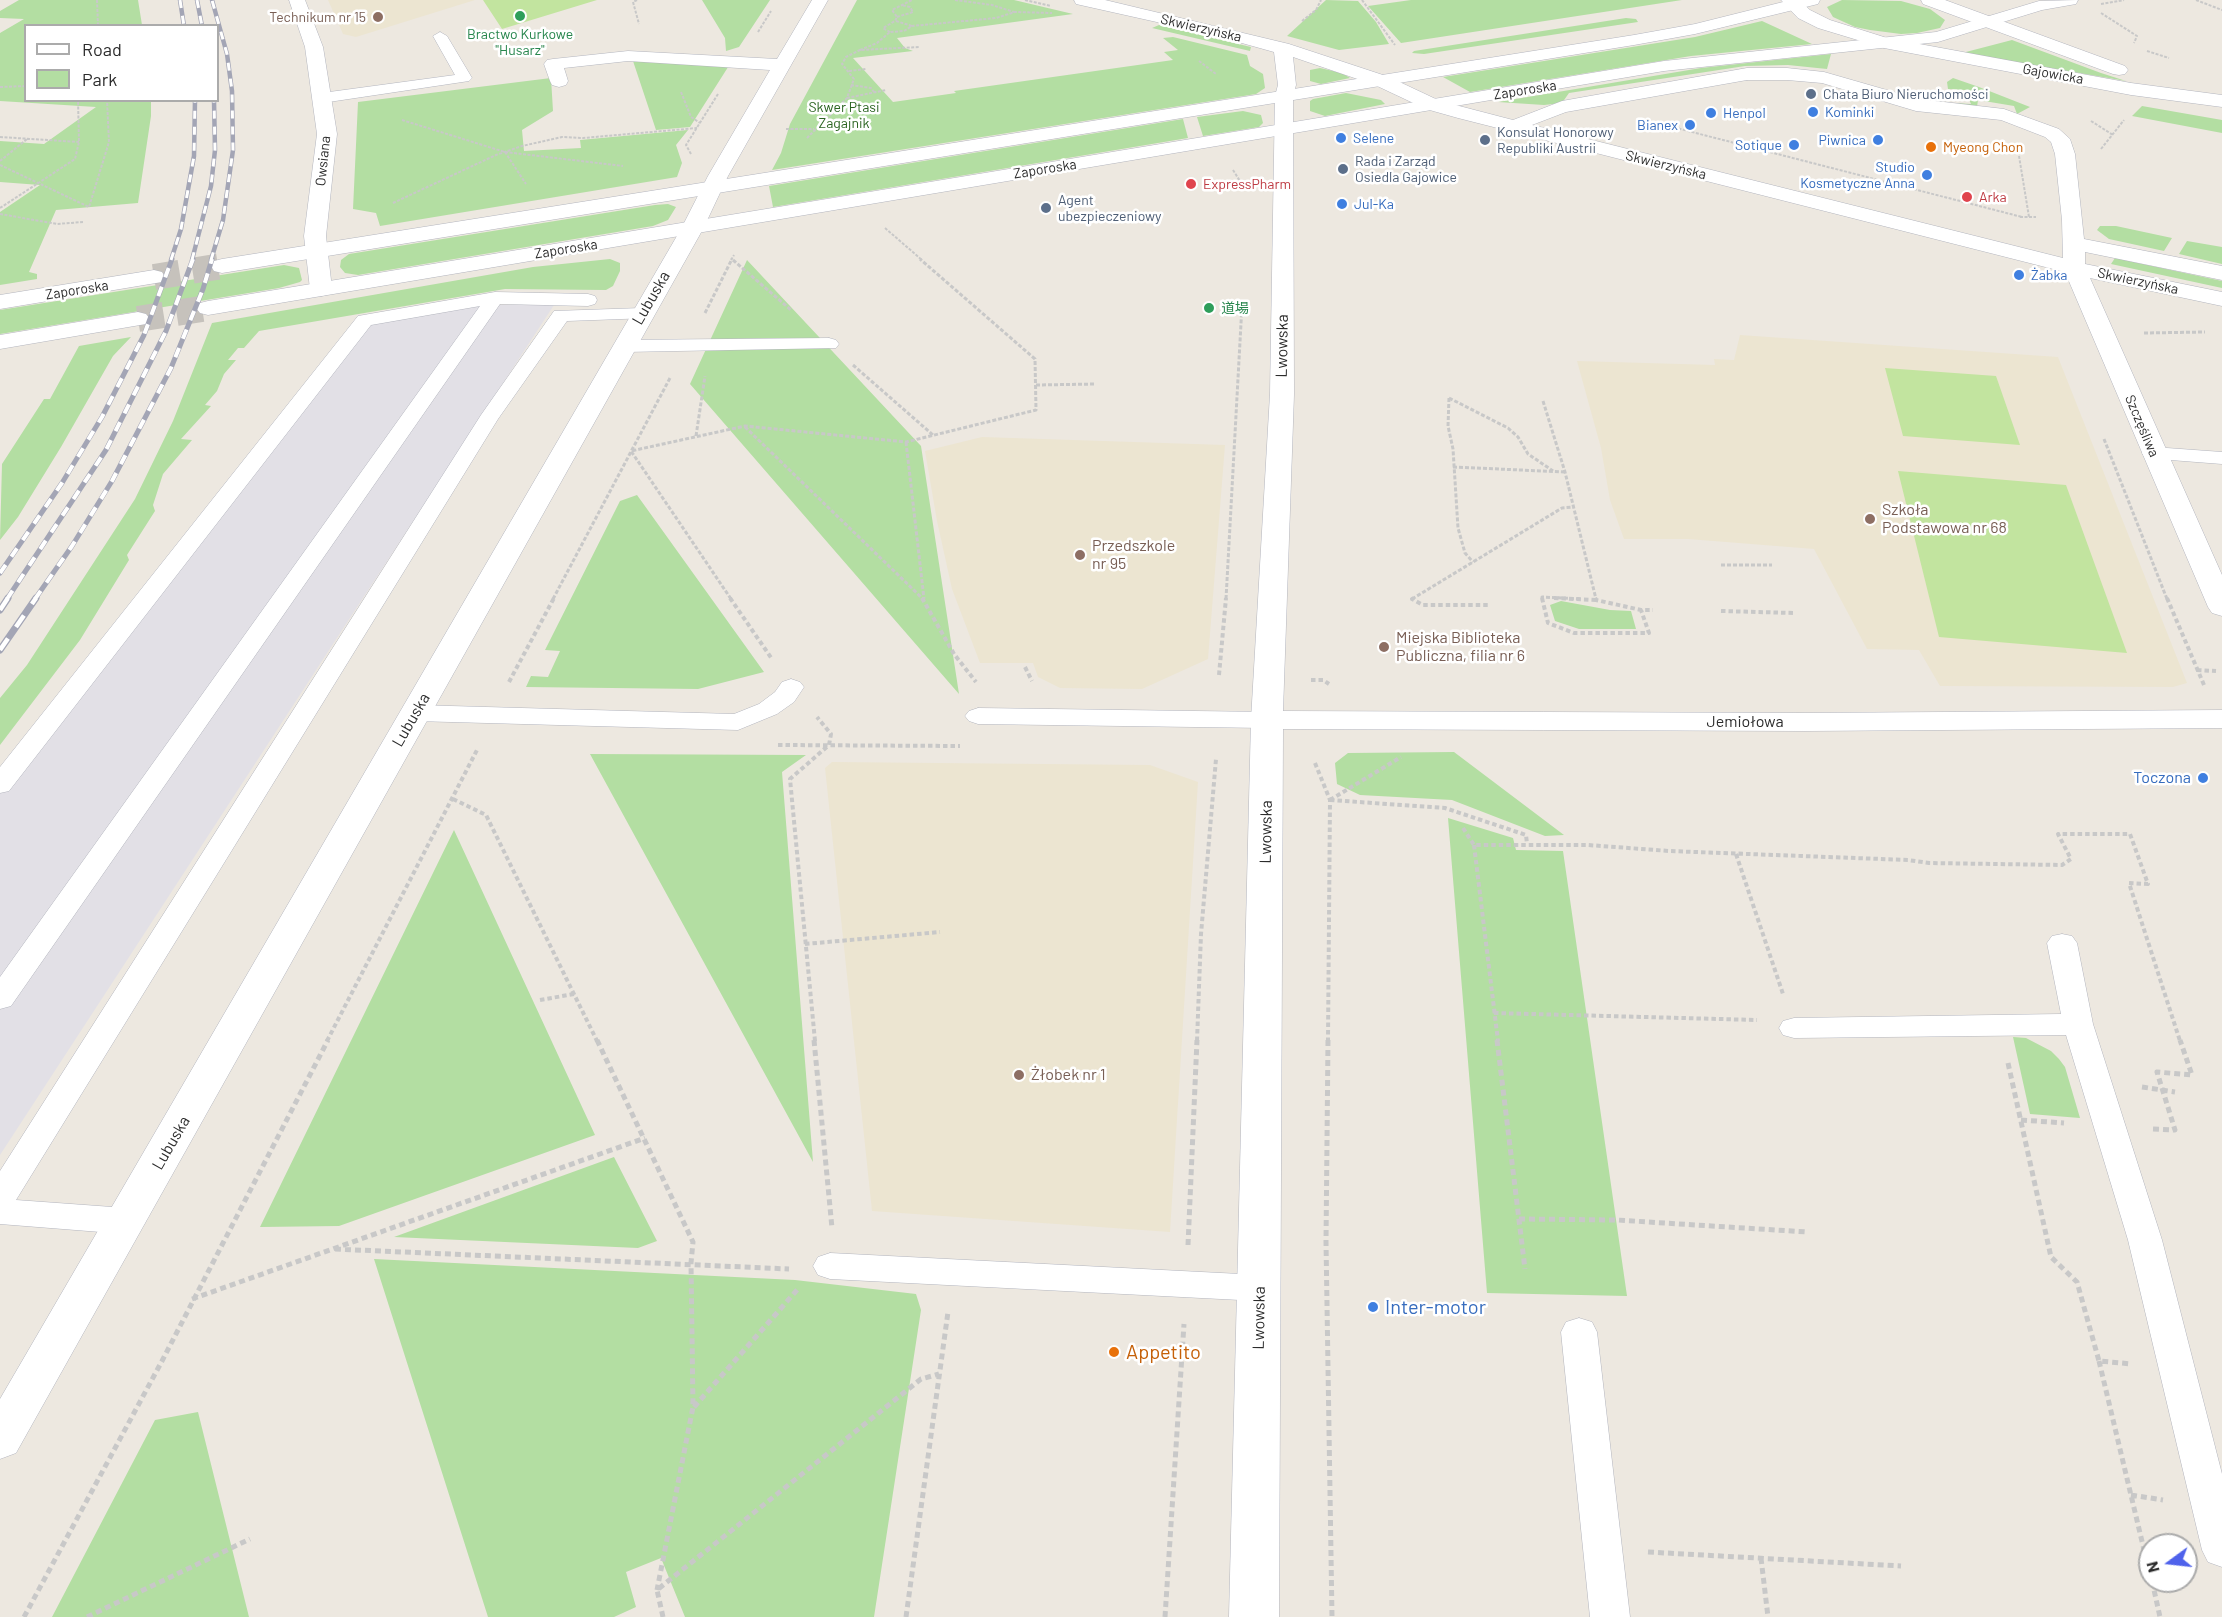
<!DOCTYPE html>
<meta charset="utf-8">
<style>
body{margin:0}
#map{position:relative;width:2222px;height:1617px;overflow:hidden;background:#ede8e0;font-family:Barlow,sans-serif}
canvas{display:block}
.legend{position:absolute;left:24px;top:24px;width:195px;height:78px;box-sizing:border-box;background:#fff;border:2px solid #ababab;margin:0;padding:8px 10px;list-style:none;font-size:18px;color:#2c2c2c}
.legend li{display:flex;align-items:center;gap:12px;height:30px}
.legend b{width:30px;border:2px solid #ababab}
.north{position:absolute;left:2138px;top:1533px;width:60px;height:60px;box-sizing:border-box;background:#fff;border:2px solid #ababab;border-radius:50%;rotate:255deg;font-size:16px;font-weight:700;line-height:24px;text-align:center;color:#2c2c2c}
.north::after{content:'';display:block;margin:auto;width:21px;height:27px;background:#4f62eb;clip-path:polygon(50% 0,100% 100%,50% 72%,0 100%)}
</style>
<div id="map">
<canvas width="2222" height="1617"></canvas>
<ul class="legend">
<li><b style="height:8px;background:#fff"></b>Road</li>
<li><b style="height:16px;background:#b3dea2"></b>Park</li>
</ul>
<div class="north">N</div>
</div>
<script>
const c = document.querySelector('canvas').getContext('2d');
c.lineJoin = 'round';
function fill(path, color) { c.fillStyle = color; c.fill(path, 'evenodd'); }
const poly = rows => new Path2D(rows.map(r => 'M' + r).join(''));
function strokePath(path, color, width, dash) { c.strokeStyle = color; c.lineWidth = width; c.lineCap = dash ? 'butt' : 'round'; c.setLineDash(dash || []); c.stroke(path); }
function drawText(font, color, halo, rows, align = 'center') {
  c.font = font + ' Barlow,"Noto Sans SC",sans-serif'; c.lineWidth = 5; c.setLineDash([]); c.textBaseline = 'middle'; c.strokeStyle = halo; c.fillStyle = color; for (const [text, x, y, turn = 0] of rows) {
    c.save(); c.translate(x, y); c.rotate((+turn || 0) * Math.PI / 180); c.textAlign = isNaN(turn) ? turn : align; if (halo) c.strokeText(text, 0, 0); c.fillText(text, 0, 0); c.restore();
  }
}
const industrial = poly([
 [487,305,554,305,0,1155,0,792,366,325]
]);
const education = poly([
 [328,0,475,0,356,37,343,34],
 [1740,335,2058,357,2187,683,2173,687,1940,686,1919,650,1867,649,1814,549,1688,539,1624,539,1610,500,1601,448,1577,361,1715,365,1714,359,1734,360],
 [982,437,1225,445,1208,659,1142,689,1060,688,1038,677,1033,663,980,663,952,589,937,521,925,451],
 [832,762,1150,765,1198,782,1170,1232,872,1211,825,768]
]);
const green = poly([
 [19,0,138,0,142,25,26,26,26,100,151,101,151,116,138,203,56,210,29,272,37,274,37,279,0,285,0,212,40,185,0,182,0,141,44,144,96,107,0,101,0,33,24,19,0,18,0,11],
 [702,0,770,0,739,47,726,51,725,38],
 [857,0,1014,0,1073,14,897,38,905,48,913,51,853,58,893,102,956,93,954,91,1173,60,1164,52,1178,50,1163,38,1173,37,1247,55,1250,66,1263,74,1265,88,1256,94,772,170,781,153,790,124],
 [1326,0,1358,1,1376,22,1389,44,1339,50,1287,36],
 [1411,0,1682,0,1401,43,1368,6],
 [1842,0,1901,1,1930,9,1945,20,1940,28,1917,33,1901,34,1870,30,1855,27,1833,17,1827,7],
 [1626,18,1636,19,1638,22,1424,54,1412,53,1414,51],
 [1762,21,1812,44,1691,56,1470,92,1443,77,1695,37],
 [1159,25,1251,47,1250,51,1152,28],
 [2012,40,2101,73,2126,81,1962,53],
 [1831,54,1827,69,1788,65,1745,66,1569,93,1562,103,1544,105,1498,102,1701,68],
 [633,61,730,64,690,127,656,130],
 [1320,68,1342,73,1350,78,1321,84,1310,81,1310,70],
 [551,78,553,111,522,130,524,151,581,148,580,140,688,130,676,145,682,163,677,177,380,226,376,213,353,209,358,102],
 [1953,78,1979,87,2030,107,2017,114,2014,106,1978,100,1977,107,1954,103,1971,104,1965,90,1948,89,1947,82],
 [1346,93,1381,100,1385,104,1325,116,1310,111,1310,101,1313,99],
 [2142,106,2222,120,2222,133,2132,116],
 [1243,111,1261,115,1263,123,1259,127,1203,136,1197,117],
 [1183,119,1188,138,773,207,769,186],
 [668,204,676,207,668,220,653,226,358,275,345,273,340,267,341,260,349,254,655,205],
 [2100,226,2116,226,2172,238,2164,251,2109,239,2097,230],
 [2187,241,2222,247,2222,264,2179,254],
 [2115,258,2222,281,2222,288,2111,264],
 [610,259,620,263,620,271,613,286,606,290,505,289,259,331,244,348,238,348,228,360,236,360,224,374,217,391,205,405,211,406,181,439,192,440,163,474,153,505,155,511,127,555,129,560,80,640,0,745,0,698,27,665,135,499,173,421,212,323,533,267],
 [747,260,921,446,959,694,690,384],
 [284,265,299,268,302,280,300,282,279,288,0,334,0,310],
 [131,337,113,356,61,447,18,517,0,540,2,464,44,399,50,399,79,346],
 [637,495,764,672,698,689,526,687,531,676,548,677,560,651,545,650,620,501],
 [1561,601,1610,610,1631,611,1636,629,1579,629,1555,621,1550,605],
 [1454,752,1564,835,1545,836,1452,800,1360,795,1337,784,1335,763,1348,753],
 [590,754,806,755,782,772,813,1162],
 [1448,818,1513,838,1516,850,1563,851,1627,1296,1487,1293],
 [454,830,595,1135,339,1226,260,1227],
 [2013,1037,2026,1038,2051,1051,2059,1059,2065,1067,2080,1118,2030,1114],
 [614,1157,657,1241,638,1248,394,1237],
 [374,1259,795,1280,916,1294,921,1310,874,1617,685,1617,661,1558,626,1572,636,1607,614,1617,488,1617],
 [198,1412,249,1617,52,1617,155,1420]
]);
const pitch = poly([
 [483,0,597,0,502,29],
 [1885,368,1996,376,2020,445,1903,436],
 [1898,471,2066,485,2127,653,1939,637]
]);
const secondaryTunnel = poly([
 [154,277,222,266],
 [138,319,208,308]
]);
const pathFar3 = poly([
 [97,0,98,26],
 [637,0,633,2,639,24],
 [955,0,992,5,1014,12],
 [1025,0,1051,6],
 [1362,0,1395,45],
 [2196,0,2222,10],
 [2101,4,2124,0],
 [2101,13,2137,36,2134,43],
 [897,17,913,12,910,7,901,5],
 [896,21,912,26],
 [1302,21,1316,10,1321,0],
 [758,32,771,11],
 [890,32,883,28,895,21,897,17,892,10,912,0],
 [860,50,877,43,890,32,904,31,912,26,996,18,1015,12,1052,13],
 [2147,51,2169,58],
 [1199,61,1216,74],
 [849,71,866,69],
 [851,85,871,88,874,92],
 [0,87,26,86],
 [681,92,691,117,700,123],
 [847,98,886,90],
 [402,120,505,152,623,166],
 [2091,121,2113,135],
 [1661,124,2022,217],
 [786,129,814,129],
 [0,137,79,142],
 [807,138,847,98,854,79,842,64,846,57,860,50,919,47],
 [2101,149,2124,120],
 [505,152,526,184],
 [691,154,686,145,718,94],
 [2019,156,2029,217],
 [0,161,27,139],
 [0,165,89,207,109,142,107,100],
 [1233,170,1245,189],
 [393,203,496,155,522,146,562,137,583,138,697,128],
 [0,208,75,159,79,142,78,100],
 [0,214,57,224,83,222],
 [2020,217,2036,217],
 [885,228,922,260],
 [731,260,734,255]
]);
const pathFar2 = poly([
 [733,260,791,310],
 [705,313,732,259],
 [2144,333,2205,332],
 [853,365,933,435],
 [1036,385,1096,384],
 [1449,398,1448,426,1453,449,1458,528,1465,553,1473,562],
 [1449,398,1508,428,1518,437,1528,454,1553,471],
 [1543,401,1565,472,1596,599],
 [745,427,923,599],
 [696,436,705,376],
 [2104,439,2167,599],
 [906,442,924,599],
 [1453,467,1565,472],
 [1721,565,1772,565],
 [553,599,670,378],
 [731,599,631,451,745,426,906,442,1036,410,1035,359,920,259],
 [1226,599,1242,305],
 [1412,599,1562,508,1573,507],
 [1542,599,1542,597,1581,599]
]);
const pathFar1 = poly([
 [730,598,772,659],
 [922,598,954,654,976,682],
 [1414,598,1412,599,1423,605,1488,605],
 [1542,598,1548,623,1574,633,1649,633,1641,610],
 [1554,598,1596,600],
 [1595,598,1596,600,1641,610,1653,610],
 [2167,598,2204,685],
 [1721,611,1794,613],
 [1025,667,1032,681],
 [2197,670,2216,671],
 [1219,675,1226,598],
 [1311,680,1323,680,1329,684],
 [509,682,554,598],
 [778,745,960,746],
 [1315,763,1330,800,1328,1041],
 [453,799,486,815,597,1041],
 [1330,800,1445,808,1526,835,1527,844],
 [1330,800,1401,757],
 [1463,828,1474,845,1588,845,1669,851,1908,860,1929,863,2062,865,2071,859,2058,834,2130,834,2148,884,2129,883,2180,1041],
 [1474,845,1498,1041],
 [1736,854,1783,994],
 [805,944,940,932],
 [540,1000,574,994],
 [1494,1013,1757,1020],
 [327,1041,478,748],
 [815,1041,790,779,829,745,831,734,817,717],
 [1197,1041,1201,934,1216,759]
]);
const path = poly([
 [597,1040,693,1242,691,1263,693,1407,657,1590],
 [814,1040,832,1228],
 [1328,1040,1326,1242,1332,1617],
 [1497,1040,1525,1269],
 [2008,1063,2051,1257,2077,1282,2099,1361,2132,1364],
 [2142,1087,2175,1092],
 [2021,1120,2064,1123],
 [2153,1129,2175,1130,2157,1072,2192,1075,2180,1040],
 [1519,1219,1617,1220,1808,1232],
 [1188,1245,1197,1040],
 [335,1249,789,1269],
 [192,1299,645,1138],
 [2099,1361,2150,1575],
 [694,1407,798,1289],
 [2131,1495,2163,1500],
 [1648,1552,1901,1566],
 [1761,1558,1768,1617],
 [2152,1581,2160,1617],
 [24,1617,162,1361,328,1040],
 [87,1617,250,1539],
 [663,1617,657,1590,921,1379,939,1374],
 [906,1617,948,1312],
 [1165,1617,1184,1324]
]);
const service = poly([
 [440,32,447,36,472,78,469,81,322,103,314,98,322,93,455,75,433,36,440,32],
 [495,292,588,294,595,296,597,300,595,304,588,306,500,304,11,1006,0,1009,0,977,480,306,371,325,9,791,0,793,0,767,358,316,495,292],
 [642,308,649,310,651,314,649,318,567,321,498,419,16,1200,126,1208,138,1212,143,1221,138,1230,126,1234,0,1224,0,1171,481,415,554,311,642,308],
 [829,338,836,340,839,344,836,348,624,352,617,350,614,346,617,342,624,340,829,338],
 [2153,447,2222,452,2222,464,2145,458,2142,453,2145,448,2153,447],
 [791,679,800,682,804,687,794,702,777,714,738,730,415,721,406,718,402,713,406,708,415,705,734,714,759,704,775,692,782,682,791,679],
 [978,708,1267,712,1276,715,1280,720,1276,725,1267,728,978,724,969,721,965,716,969,711,978,708],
 [2062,934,2072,936,2077,943,2093,1024,2162,1240,2222,1474,2222,1567,2208,1562,2202,1550,2128,1240,2066,1035,1794,1038,1783,1035,1779,1028,1783,1021,1794,1018,2061,1014,2047,943,2052,936,2062,934],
 [830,1253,1260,1275,1272,1278,1277,1288,1272,1298,1260,1301,830,1279,818,1275,813,1266,818,1257,830,1253],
 [1579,1318,1592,1322,1597,1332,1630,1617,1590,1617,1561,1332,1566,1322,1579,1318]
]);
const minor = poly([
 [289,0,305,0,323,47,337,134,326,236,332,289,329,294,321,296,313,294,310,289,304,236,317,134,305,47,289,0],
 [812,0,828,0,728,176,703,229,16,1453,0,1459,0,1399,681,229,708,176,770,70,628,61,564,68,568,81,566,85,559,87,552,85,550,81,544,64,547,60,553,59,628,51,777,59,812,0],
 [1074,0,1105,0,1289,44,1389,77,1440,101,1513,120,1562,101,1747,68,1787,68,1824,72,1918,99,2004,109,2059,129,2070,139,2075,154,2084,239,2222,266,2222,280,2085,252,2085,264,2222,292,2222,306,2090,278,2222,575,2222,616,2212,613,2208,607,2065,272,1458,118,1426,109,1375,85,1293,57,1296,85,1293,96,1294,394,1283,711,1804,713,2222,710,2222,728,1804,731,1283,729,1279,1617,1229,1617,1251,720,1270,394,1275,96,1278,85,1274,52,1206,33,1076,4,1074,0],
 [1747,80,1787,80,1822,83,1916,111,2001,120,2045,137,2051,142,2055,154,2062,220,2063,258,1532,125,1566,112,1747,80]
]);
const tertiary = poly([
 [1781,0,1799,0,1810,10,1830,20,1887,38,2131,83,2222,95,2222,107,2131,95,1884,48,1818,28,1798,18,1781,0],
 [1921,0,1945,0,2125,66,2128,70,2125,74,2119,75,2113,74,1923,4,1921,0]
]);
const secondary = poly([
 [1791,0,1820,0,1818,4,1695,34,1634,45,222,273,214,271,211,266,214,261,222,259,1634,35,1695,24,1791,0],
 [2078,0,2076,4,2042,10,1938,42,1664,71,208,315,200,313,196,308,200,303,208,301,1664,61,1936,32,2039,1,2078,0],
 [154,270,162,272,165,277,162,282,0,309,0,295,154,270],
 [138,312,146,314,150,319,146,324,0,349,0,335,138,312]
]);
const railFar2 = poly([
 [180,0,184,26],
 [197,0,202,26],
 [171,260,181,229,194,156,195,100],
 [192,260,211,186,215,150,214,100],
 [211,260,223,220,233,150,232,91,227,54,212,0]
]);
const railFar1 = poly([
 [0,573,62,483,102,417,144,335,172,259],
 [7,599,106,450,166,331,193,259],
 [35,599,72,546,112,481,171,368,203,289,212,259]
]);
const rail = poly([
 [0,610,8,598],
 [0,650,36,598]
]);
const markers = [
 [520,16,6,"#2e9e5b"],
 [378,17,6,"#8d6e63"],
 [1811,94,6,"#5c6f8a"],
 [1813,112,6,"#3f7fe0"],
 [1711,113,6,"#3f7fe0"],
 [1690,125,6,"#3f7fe0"],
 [1341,138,6,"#3f7fe0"],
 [1485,140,6,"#5c6f8a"],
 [1878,140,6,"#3f7fe0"],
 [1794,145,6,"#3f7fe0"],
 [1931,147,6,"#e8710a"],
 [1343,169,6,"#5c6f8a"],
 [1927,175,6,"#3f7fe0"],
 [1191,184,6,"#e0444e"],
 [1967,197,6,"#e0444e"],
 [1342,204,6,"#3f7fe0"],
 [1046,208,6,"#5c6f8a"],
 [2019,275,6,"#3f7fe0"],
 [1209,308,6,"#2e9e5b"],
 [1870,519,6,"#8d6e63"],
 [1080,555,6,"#8d6e63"],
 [1384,647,6,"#8d6e63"],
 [2203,778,6,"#3f7fe0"],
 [1019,1075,6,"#8d6e63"],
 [1373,1307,6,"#3f7fe0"],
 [1114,1352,6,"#e8710a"]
];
const farEducationnames = [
 ["Technikum nr 15",366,17]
];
const farStreetnames = [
 ["Skwierzyńska",1201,28,13],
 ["Gajowicka",2053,74,10],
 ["Zaporoska",1525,90,-9],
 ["Owsiana",323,161,-84],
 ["Skwierzyńska",1666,165,14],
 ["Zaporoska",1045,169,-9],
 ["Zaporoska",566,249,-9],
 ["Skwierzyńska",2138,281,12],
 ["Zaporoska",77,290,-9],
 ["Szczęśliwa",2142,426,67]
];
const farLeisurenames = [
 ["Bractwo Kurkowe",520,34],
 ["\"Husarz\"",520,50],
 ["道場",1221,308,"left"]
];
const farServicenames = [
 ["Chata Biuro Nieruchomości",1823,94],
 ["Konsulat Honorowy",1497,132],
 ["Republiki Austrii",1497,148],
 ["Rada i Zarząd",1355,161],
 ["Osiedla Gajowice",1355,177],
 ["Agent",1058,200],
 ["ubezpieczeniowy",1058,216]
];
const farParknames = [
 ["Skwer Ptasi",844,107],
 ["Zagajnik",844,123]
];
const farShopnames = [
 ["Kominki",1825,112],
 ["Henpol",1723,113],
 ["Bianex",1678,125,"right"],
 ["Selene",1353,138],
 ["Piwnica",1866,140,"right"],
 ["Sotique",1782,145,"right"],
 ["Studio",1915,167,"right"],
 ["Kosmetyczne Anna",1915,183,"right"],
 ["Jul-Ka",1354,204],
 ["Żabka",2031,275]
];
const farFoodnames = [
 ["Myeong Chon",1943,147]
];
const farHealthnames = [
 ["ExpressPharm",1203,184],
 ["Arka",1979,197]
];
const streetNames = [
 ["Lubuska",651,298,-60],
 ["Lwowska",1282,346,-89],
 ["Lubuska",411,720,-60],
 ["Jemiołowa",1745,722],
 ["Lwowska",1266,832,-89],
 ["Lubuska",171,1143,-60],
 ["Lwowska",1259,1318,-89]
];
const educationNames = [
 ["Szkoła",1882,510],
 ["Podstawowa nr 68",1882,528],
 ["Przedszkole",1092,546],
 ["nr 95",1092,564],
 ["Miejska Biblioteka",1396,638],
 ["Publiczna, filia nr 6",1396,656],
 ["Żłobek nr 1",1031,1075]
];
const shopNames = [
 ["Toczona",2191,778]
];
const nearShopnames = [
 ["Inter-motor",1385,1307]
];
const nearFoodnames = [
 ["Appetito",1126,1352]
];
fill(industrial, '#e2e0e6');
fill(education, '#ece5d1');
fill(green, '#b3dea2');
fill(pitch, '#c2e49f');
strokePath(secondaryTunnel, '#c6c2bc', 26, [26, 13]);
strokePath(service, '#b3b5be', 1);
strokePath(minor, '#b3b5be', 1);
strokePath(tertiary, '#b3b5be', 1);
strokePath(secondary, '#b3b5be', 1);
strokePath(pathFar3, '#c8c8c8', 2, [3, 1.5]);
strokePath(pathFar2, '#c8c8c8', 3, [4, 2]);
strokePath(pathFar1, '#c8c8c8', 4, [4.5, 3]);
strokePath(path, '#c8c8c8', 5, [6, 4]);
fill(service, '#fff');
fill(minor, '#fff');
fill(tertiary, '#fff');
fill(secondary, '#fff');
strokePath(railFar2, '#a3a5b5', 4.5);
strokePath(railFar1, '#a3a5b5', 5);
strokePath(rail, '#a3a5b5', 7);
strokePath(railFar2, '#fff', 3, [8]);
strokePath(railFar1, '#fff', 4, [10]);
strokePath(rail, '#fff', 4.5, [14]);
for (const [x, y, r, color] of markers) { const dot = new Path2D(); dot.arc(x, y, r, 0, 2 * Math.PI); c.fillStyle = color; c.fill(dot); strokePath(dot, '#fff', 2); }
drawText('14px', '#785e54', '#fff', farEducationnames, 'right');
drawText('14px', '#2c2c2c', '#fff', farStreetnames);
drawText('14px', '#27864d', '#fff', farLeisurenames);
drawText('14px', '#4e5e75', '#fff', farServicenames, 'left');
drawText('14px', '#2b6421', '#fff', farParknames);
drawText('14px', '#366cbe', '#fff', farShopnames, 'left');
drawText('14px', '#c56008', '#fff', farFoodnames, 'left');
drawText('14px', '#be3a42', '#fff', farHealthnames, 'left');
drawText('16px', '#2c2c2c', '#fff', streetNames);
drawText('16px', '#785e54', '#fff', educationNames, 'left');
drawText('16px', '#366cbe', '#fff', shopNames, 'right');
drawText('20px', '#366cbe', '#fff', nearShopnames, 'left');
drawText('20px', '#c56008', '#fff', nearFoodnames, 'left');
</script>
